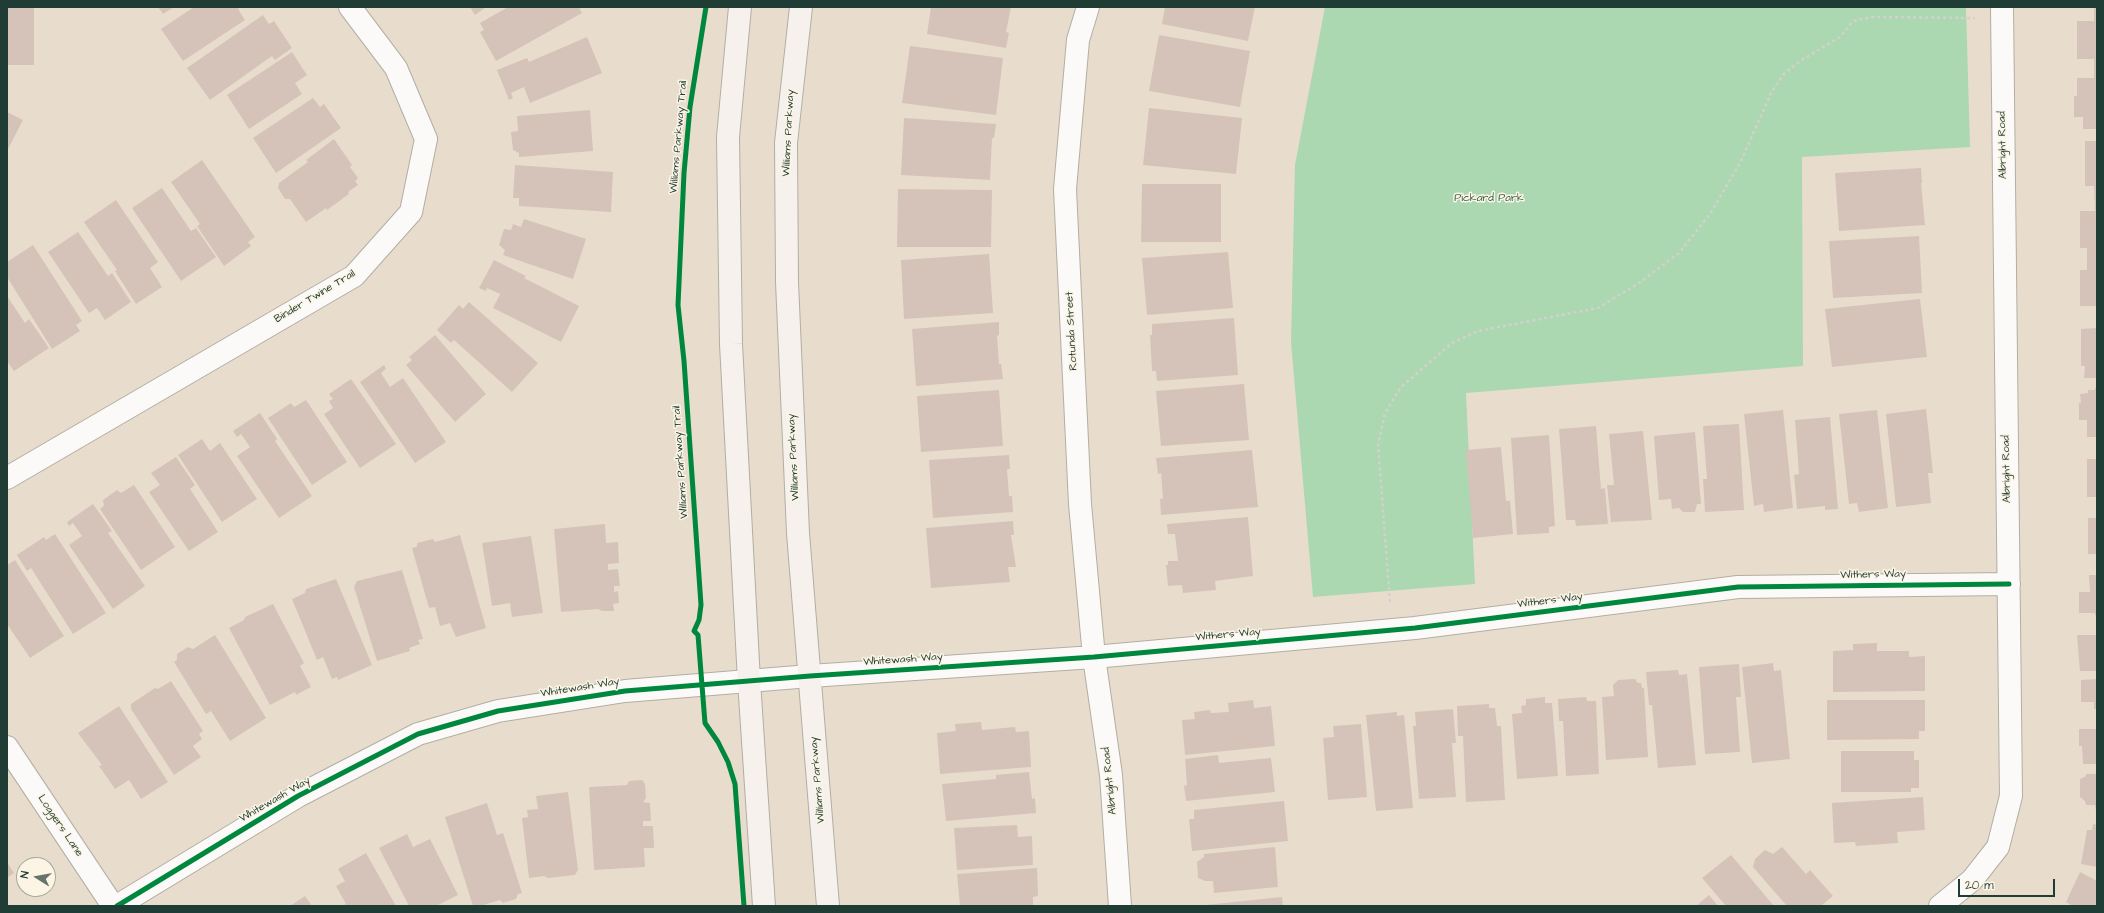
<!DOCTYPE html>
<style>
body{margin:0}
#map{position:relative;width:2104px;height:913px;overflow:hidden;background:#e8ddcd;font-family:"Architects Daughter",sans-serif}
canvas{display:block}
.frame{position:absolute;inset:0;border:8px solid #1f3d34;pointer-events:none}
.north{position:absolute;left:16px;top:857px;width:40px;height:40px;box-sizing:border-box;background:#fcf5e5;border:1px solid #a4ab9e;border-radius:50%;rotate:281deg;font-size:11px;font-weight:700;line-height:16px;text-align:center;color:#1f3d34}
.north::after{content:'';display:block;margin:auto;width:14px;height:18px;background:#65756a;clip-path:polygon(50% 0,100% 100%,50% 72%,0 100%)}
.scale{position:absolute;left:1958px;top:879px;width:97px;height:18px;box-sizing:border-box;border:2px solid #1f3d34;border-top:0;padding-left:5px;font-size:12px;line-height:14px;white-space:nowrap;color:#1f3d34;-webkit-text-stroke:3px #fcf5e5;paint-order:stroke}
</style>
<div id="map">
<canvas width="2104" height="913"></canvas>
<div class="frame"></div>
<div class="north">N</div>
<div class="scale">20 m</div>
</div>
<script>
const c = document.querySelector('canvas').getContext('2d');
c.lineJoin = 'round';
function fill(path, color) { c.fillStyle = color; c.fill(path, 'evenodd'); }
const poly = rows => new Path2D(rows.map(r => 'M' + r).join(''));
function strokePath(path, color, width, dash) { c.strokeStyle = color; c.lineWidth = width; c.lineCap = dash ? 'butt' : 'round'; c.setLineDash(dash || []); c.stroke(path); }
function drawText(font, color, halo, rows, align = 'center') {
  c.font = font + ' "Architects Daughter",sans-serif'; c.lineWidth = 3; c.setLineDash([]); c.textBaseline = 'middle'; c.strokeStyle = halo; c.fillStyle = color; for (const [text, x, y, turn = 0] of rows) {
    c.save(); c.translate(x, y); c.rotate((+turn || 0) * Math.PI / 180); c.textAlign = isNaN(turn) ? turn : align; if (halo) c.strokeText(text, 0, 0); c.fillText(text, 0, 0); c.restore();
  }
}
const green = poly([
 [1325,7,1966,7,1970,147,1802,157,1803,366,1466,393,1475,584,1313,597,1291,342,1295,165]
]);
const building = poly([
 [158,7,174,7,163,14],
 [194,7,241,7,238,9,245,20,183,61,161,29],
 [470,7,486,7,475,15],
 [508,7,579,7,582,13,496,61,480,32,484,30,480,23],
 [931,7,1011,7,1006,32,1009,33,1006,48,927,34],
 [1165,7,1255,7,1248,41,1162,24],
 [2094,7,2097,7,2097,129,2083,129,2083,117,2074,117,2074,96,2077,96,2077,78,2094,78,2094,59,2077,59,2077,21,2094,21],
 [7,8,34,8,34,65,7,65],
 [263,15,269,24,274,21,292,48,275,60,272,56,210,100,187,68],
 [1159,35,1250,51,1240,107,1149,91],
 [587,37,602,73,530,103,524,87,511,93,513,98,509,100,497,70,527,58,529,62],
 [910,46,1003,58,996,115,902,103],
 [292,52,307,75,295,83,302,94,249,129,227,95],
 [313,98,320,107,324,104,341,128,276,173,253,138],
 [1149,108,1242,118,1236,174,1143,165],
 [590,110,593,151,519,157,519,153,513,150,511,132,518,131,517,116],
 [7,112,23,120,7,151],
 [904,118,996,124,994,138,992,138,990,180,901,175],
 [334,139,352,165,350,167,358,178,355,181,358,185,348,192,349,194,327,210,326,208,306,222,290,199,285,199,278,188,279,183,308,162,306,160],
 [2085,141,2097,141,2097,306,2080,306,2080,270,2087,270,2087,248,2080,248,2080,211,2095,211,2094,186,2085,186],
 [202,160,255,237,248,242,251,246,224,266,197,226,200,224,171,182],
 [515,165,613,172,611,212,519,206,519,198,513,198],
 [1921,168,1922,183,1921,183,1925,225,1839,231,1835,173],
 [1142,184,1221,184,1221,242,1141,242],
 [162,188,191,231,196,228,216,257,181,281,132,208],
 [898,189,992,190,991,247,897,247],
 [116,200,158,262,150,268,162,287,136,304,115,271,117,270,84,222],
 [524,219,586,239,573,279,503,255,505,250,499,245,504,229,511,230,513,224,521,227],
 [78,232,108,276,112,273,131,302,105,320,97,308,89,313,48,252],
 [1919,236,1922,293,1833,298,1829,241],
 [33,245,82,321,76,325,80,331,52,349,7,277,7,262],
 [1228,252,1233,308,1147,315,1142,258],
 [989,254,993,313,904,319,901,260],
 [494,260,526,276,524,278,579,306,561,342,493,308,500,294,487,288,486,291,479,288],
 [7,296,25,323,29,319,49,348,14,371,7,361],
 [1920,299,1927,357,1832,367,1825,309],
 [469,302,538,363,512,392,454,340,451,343,437,330,459,305,463,309],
 [1234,318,1238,375,1157,381,1156,371,1152,371,1150,335,1152,335,1152,324],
 [999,322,999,335,997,336,999,364,1001,364,1003,379,916,386,912,329],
 [2097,328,2097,378,2084,378,2085,366,2081,366,2081,329],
 [435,335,486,394,455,422,406,365,412,360,409,357],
 [384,365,386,369,381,373,390,387,403,378,446,442,415,463,360,382],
 [351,379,396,444,360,468,324,414,333,408,329,401,333,399,329,394],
 [1244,384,1249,440,1161,446,1156,391],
 [2095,388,2097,388,2097,437,2087,437,2087,420,2079,420,2079,403,2081,403,2080,394,2088,393,2088,390,2095,390],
 [999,390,1003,446,921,452,917,396],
 [306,400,347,462,312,485,268,418,291,403,294,407],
 [1926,409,1933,473,1928,473,1931,503,1896,507,1886,414],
 [1783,410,1793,508,1764,512,1763,504,1754,506,1744,414],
 [1877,410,1888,508,1859,512,1857,503,1849,504,1839,414],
 [260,413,277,439,275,441,312,496,279,518,237,456,250,447,241,434,237,437,233,431],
 [1830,417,1838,509,1825,510,1825,506,1797,509,1794,475,1799,474,1795,420],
 [1739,424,1744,510,1705,512,1703,479,1707,479,1703,426],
 [1596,426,1601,489,1605,488,1608,524,1576,526,1575,520,1566,520,1559,429],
 [1643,431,1652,520,1611,522,1607,485,1614,485,1609,434],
 [1695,432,1701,504,1697,504,1695,512,1683,512,1679,508,1672,509,1671,499,1659,500,1654,436],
 [1549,435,1555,526,1549,527,1549,533,1517,535,1511,438],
 [202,439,210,451,220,443,257,499,222,522,178,455],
 [1501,447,1506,501,1510,501,1513,534,1473,538,1466,450],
 [1252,450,1258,507,1161,515,1160,499,1163,498,1161,473,1158,474,1156,458],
 [1009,455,1010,469,1007,469,1009,496,1012,496,1013,512,933,518,929,460],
 [176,457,195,485,190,489,218,532,189,551,149,492,160,485,151,473],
 [2087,459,2097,459,2097,497,2087,497],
 [134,485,175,547,141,570,100,509,104,506,103,500,117,490,121,493],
 [93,504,112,531,108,533,145,586,113,609,69,545,82,536,73,523,69,526,67,522],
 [1248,517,1253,576,1215,581,1216,590,1183,593,1182,585,1168,586,1166,565,1168,565,1168,561,1178,561,1175,534,1168,534,1167,524],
 [2088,518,2097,518,2097,554,2088,554],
 [1013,521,1014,535,1011,535,1016,567,1008,567,1010,582,931,588,926,528],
 [605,524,606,543,618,542,619,563,608,564,608,570,618,569,620,586,614,586,614,592,618,591,619,603,613,604,614,611,602,611,598,609,561,612,554,529],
 [55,534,106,613,73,634,31,568,27,571,17,555,44,537,46,540],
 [460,535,486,628,456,637,450,623,440,626,435,607,429,608,412,548,417,547,417,543,433,539,435,542],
 [531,536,543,613,512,617,510,603,492,606,482,543],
 [15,560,64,636,30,658,7,624,7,565],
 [402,570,423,639,418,640,420,644,409,648,410,651,377,661,354,587,357,581],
 [2089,575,2097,575,2097,623,2095,613,2079,613,2079,592,2090,592],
 [336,579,372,665,338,680,337,677,332,679,323,657,317,660,292,599,305,593,306,589],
 [273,604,304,663,300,666,311,687,296,695,295,692,270,705,229,628,244,620,245,617],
 [215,635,266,718,230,741,211,711,206,714,174,662,177,660,177,654,188,647,193,649],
 [2077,635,2097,635,2097,671,2080,671],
 [1877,643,1877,651,1909,651,1909,657,1925,656,1925,691,1833,692,1833,651,1853,650,1853,644],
 [1773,663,1774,671,1781,670,1790,759,1752,763,1742,667],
 [1739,664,1741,697,1736,697,1740,752,1705,754,1699,667],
 [1678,670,1679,675,1687,674,1696,765,1658,768,1652,705,1649,705,1646,672],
 [1635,679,1638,683,1641,683,1642,688,1644,688,1648,757,1606,760,1602,697,1614,696,1613,685,1618,680],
 [2097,679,2097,709,2094,709,2094,702,2081,702,2081,680],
 [171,681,203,731,199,734,202,739,193,746,201,757,174,775,131,709,131,704,155,688,158,689],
 [1545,697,1545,703,1552,703,1558,776,1517,779,1512,714,1522,713,1521,706,1526,705,1526,699],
 [1586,697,1587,701,1596,701,1599,774,1566,776,1563,721,1559,721,1558,699],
 [1253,700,1254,708,1271,706,1275,746,1185,755,1182,720,1195,719,1194,712,1210,710,1211,713,1229,712,1228,703],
 [1827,700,1925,700,1925,731,1919,731,1919,739,1827,740],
 [1489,704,1489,708,1495,708,1497,726,1501,726,1505,800,1466,802,1463,736,1458,736,1457,706],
 [119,706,168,782,141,799,129,780,115,789,99,766,102,765,78,733],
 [1453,709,1456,743,1452,743,1456,797,1419,799,1413,726,1416,726,1415,712],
 [1397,712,1397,716,1404,715,1413,808,1376,811,1366,715],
 [981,722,982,730,1015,727,1016,732,1029,731,1031,767,940,774,937,733,956,731,955,724],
 [1361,724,1367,797,1328,800,1323,738,1334,737,1333,726],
 [2079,729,2097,729,2097,764,2083,764,2082,746,2079,746],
 [1841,751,1914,751,1914,760,1919,760,1919,788,1911,788,1911,792,1841,792],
 [1218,755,1219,763,1271,758,1275,792,1186,801,1184,786,1187,785,1185,759],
 [1029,772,1032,799,1035,798,1036,813,946,821,942,784,996,779,996,775],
 [2086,774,2097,774,2097,816,2095,805,2086,805,2085,801,2080,797,2080,779,2086,776],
 [642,780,645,784,646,798,643,802,650,803,651,821,643,821,643,826,653,826,654,848,644,848,645,867,594,870,589,787,627,785,629,781],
 [568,792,578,870,575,875,548,878,544,876,529,878,522,818,528,817,527,810,538,809,536,796],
 [1923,797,1925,830,1897,832,1898,843,1856,846,1855,842,1834,843,1832,803],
 [1284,801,1288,841,1192,851,1189,819,1194,819,1194,810],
 [487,803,497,835,503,833,522,893,518,894,516,899,503,903,500,900,480,906,473,906,445,817],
 [2093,824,2097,825,2097,867,2081,864,2087,830,2092,830],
 [1017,825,1018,837,1032,836,1033,865,957,870,954,828],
 [407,834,413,847,430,839,458,895,436,906,409,906,379,848],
 [1275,847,1278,887,1214,893,1213,881,1205,881,1198,878,1197,862,1204,857,1204,854],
 [1782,847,1806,874,1810,870,1833,896,1821,906,1787,906,1753,867,1755,859,1765,850,1773,854],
 [366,853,396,906,342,906,346,904,336,886,345,881,338,869],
 [1731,855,1774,906,1726,906,1702,878],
 [7,862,14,873,7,878],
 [1037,868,1038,896,1033,897,1033,906,960,906,957,874],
 [2080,872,2097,881,2097,906,2071,906,2071,905,2066,902],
 [1709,895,1718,906,1696,906],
 [305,896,312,906,290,906],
 [1282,897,1283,906,1205,906,1205,905]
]);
const path = poly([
 [1390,602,1378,444,1385,413,1401,387,1452,343,1478,331,1598,308,1639,283,1679,253,1710,214,1740,163,1772,91,1784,74,1800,61,1840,37,1853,21,1872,17,1975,18]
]);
const minor = poly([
 [1088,7,1078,40,1065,189,1080,504,1094,657,1111,775,1120,906],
 [7,478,354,276,411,212,426,139,396,68,350,7],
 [7,747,113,906],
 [117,906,298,796,418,734,498,711,625,691,810,676,1094,657,1415,628,1738,587,2009,584],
 [1940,906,1972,880,1998,847,2011,796,2002,7]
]);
const secondary = poly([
 [740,7,728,137,731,344,749,681,764,906],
 [801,7,786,143,787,282,798,533,828,906]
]);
const cycleway = poly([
 [706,7,690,107,684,173,678,305,684,361,701,605,699,620,694,631,698,635,705,723,718,742,728,762,735,784,744,906],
 [117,906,298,796,418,734,498,711,625,691,810,676,1094,657,1415,628,1738,587,2009,584]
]);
const streetNames = [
 ["Williams Parkway",789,133,-87],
 ["Williams Parkway Trail",679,137,-85],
 ["Albright Road",2003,145,-91],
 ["Binder Twine Trail",315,297,-31],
 ["Rotunda Street",1072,331,-93],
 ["Williams Parkway",794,457,-93],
 ["Williams Parkway Trail",681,462,-94],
 ["Albright Road",2007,469,-91],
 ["Withers Way",1873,575,-1],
 ["Withers Way",1550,601,-7],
 ["Withers Way",1228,635,-5],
 ["Whitewash Way",903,660,-4],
 ["Whitewash Way",580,688,-9],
 ["Williams Parkway",818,780,-95],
 ["Albright Road",1110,781,-96],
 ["Whitewash Way",275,800,-30],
 ["Loggers Lane",60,826,56]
];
const parkNames = [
 ["Pickard Park",1489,199]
];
fill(green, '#abd8b0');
fill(building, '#d5c3b9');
strokePath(minor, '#b2aea3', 24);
strokePath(secondary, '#b2aea3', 24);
strokePath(path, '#d3d1cd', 2.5, [3, 3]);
strokePath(minor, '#fcfaf8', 22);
strokePath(secondary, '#f6f1ed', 22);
strokePath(cycleway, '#00873e', 5);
drawText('11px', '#1f3d34', '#fcf5e5', streetNames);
drawText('11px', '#315b48', '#fcf5e5', parkNames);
</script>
